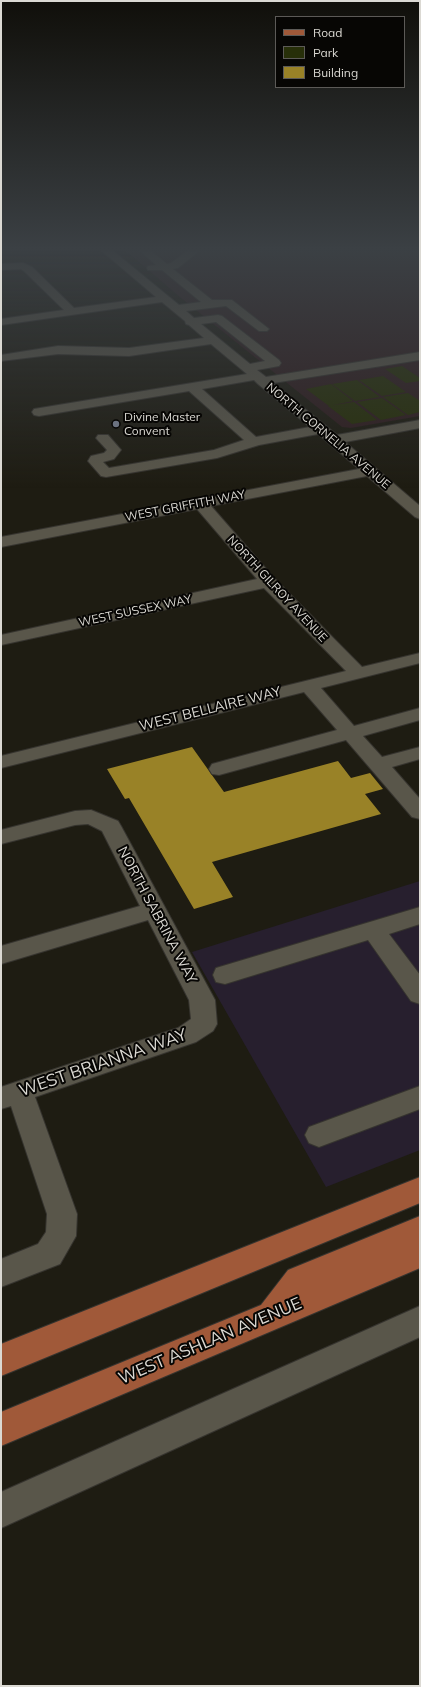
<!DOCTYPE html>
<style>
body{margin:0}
#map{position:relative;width:421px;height:1687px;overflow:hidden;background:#1e1c12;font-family:Mulish,sans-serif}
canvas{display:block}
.frame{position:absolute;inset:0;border:2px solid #dbd9d3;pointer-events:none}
.legend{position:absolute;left:275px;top:16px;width:130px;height:72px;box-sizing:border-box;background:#070604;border:1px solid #5c5a57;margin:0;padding:5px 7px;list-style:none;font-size:12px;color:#dbd9d3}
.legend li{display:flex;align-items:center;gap:8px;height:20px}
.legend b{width:20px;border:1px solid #5c5a57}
</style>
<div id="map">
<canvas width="421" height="1687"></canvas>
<div class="frame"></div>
<ul class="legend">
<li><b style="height:5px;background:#a05939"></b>Road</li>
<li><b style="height:11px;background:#272f09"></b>Park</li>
<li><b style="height:11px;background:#998227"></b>Building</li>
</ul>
</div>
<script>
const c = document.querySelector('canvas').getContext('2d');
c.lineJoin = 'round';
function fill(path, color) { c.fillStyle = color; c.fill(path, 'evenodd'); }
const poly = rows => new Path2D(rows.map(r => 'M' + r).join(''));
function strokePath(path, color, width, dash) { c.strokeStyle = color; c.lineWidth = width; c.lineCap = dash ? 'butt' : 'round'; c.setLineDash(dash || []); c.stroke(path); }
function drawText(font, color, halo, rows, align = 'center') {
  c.font = font + ' Mulish,sans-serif'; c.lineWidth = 4; c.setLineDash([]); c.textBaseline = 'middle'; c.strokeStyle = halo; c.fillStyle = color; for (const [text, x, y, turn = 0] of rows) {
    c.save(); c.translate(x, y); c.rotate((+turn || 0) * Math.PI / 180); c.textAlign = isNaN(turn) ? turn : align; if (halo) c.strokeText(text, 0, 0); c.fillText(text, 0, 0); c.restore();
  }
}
const commercial = poly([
 [420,881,420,1150,326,1187,192,952]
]);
const education = poly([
 [126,251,420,251,420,416,351,428,342,427,181,298]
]);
const green = poly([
 [402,366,420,378,420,381,406,383,385,369],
 [383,376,406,392,382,396,359,380],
 [357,380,380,397,355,401,332,384],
 [331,384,353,401,329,406,306,389],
 [408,393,420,401,420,412,408,415,383,397],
 [382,398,406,415,381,420,357,402],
 [354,402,377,420,352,424,328,406]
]);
const building = poly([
 [192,747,224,792,338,761,351,778,370,773,383,789,365,794,381,814,212,862,233,897,194,909,129,798,125,799,107,769]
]);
const minor = poly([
 [102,251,113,251,179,305,201,302,162,270,148,270,147,268,148,266,156,265,140,251,151,251,167,264,171,263,187,251,199,251,178,268,173,269,212,300,232,300,269,329,267,331,259,331,226,306,186,311,194,318,218,315,222,316,279,360,281,363,279,366,257,370,266,377,420,352,420,360,273,383,337,435,420,420,420,428,345,442,420,506,420,519,415,517,367,476,211,506,274,578,362,667,420,653,420,663,321,688,354,726,420,708,420,720,363,736,382,757,420,747,420,759,392,767,420,799,420,819,412,817,346,740,219,775,212,774,209,769,212,764,337,730,304,692,1,768,1,756,346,671,264,588,1,645,1,635,257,579,197,509,1,547,1,537,359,469,318,434,259,445,217,458,106,477,101,476,88,461,91,456,104,453,107,450,96,438,98,435,108,435,121,450,114,459,103,462,109,468,214,450,244,440,189,391,39,416,34,415,32,412,34,409,247,374,211,344,129,356,58,354,1,361,1,355,58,346,129,348,204,338,189,325,186,324,185,321,162,302,1,325,1,319,64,310,24,271,21,269,1,270,1,264,23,263,32,267,74,308,156,297,102,251],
 [216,322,265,361,250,364,201,324,216,322],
 [254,380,258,384,310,427,256,437,202,389,254,380],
 [91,810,118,821,121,826,215,1000,217,1024,213,1031,196,1042,35,1097,77,1214,76,1236,60,1264,1,1287,1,1259,38,1244,46,1232,47,1214,11,1106,1,1109,1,1087,178,1028,191,1019,189,1000,148,920,1,964,1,946,140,906,102,831,88,824,75,825,1,844,1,830,75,811,91,810],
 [420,907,420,924,389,934,420,975,420,1004,411,1001,368,940,225,984,216,982,213,975,216,968,420,907],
 [420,1086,420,1109,319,1147,309,1143,305,1135,309,1127,420,1086],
 [420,1306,420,1337,1,1528,1,1492,420,1306]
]);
const major = poly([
 [420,1177,420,1203,1,1376,1,1344,420,1177],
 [420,1216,420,1268,1,1446,1,1412,261,1305,288,1270,420,1216]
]);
const markers = [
 [116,424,4,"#6b7280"]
];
const farPoinames = [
 ["Divine Master",124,417],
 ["Convent",124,431]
];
const farStreetnames = [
 ["NORTH CORNELIA AVENUE",328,436,40],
 ["WEST GRIFFITH WAY",185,506,-11],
 ["NORTH GILROY AVENUE",277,589,47],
 ["WEST SUSSEX WAY",135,611,-12]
];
const streetNames = [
 ["WEST BELLAIRE WAY",210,709,-14],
 ["NORTH SABRINA WAY",157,915,62]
];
const nearStreetnames = [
 ["WEST BRIANNA WAY",103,1063,-19],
 ["WEST ASHLAN AVENUE",210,1341,-23]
];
fill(commercial, '#271f2e');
fill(education, '#2f1d1f');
fill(green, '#272f09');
fill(building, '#998227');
strokePath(minor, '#36342f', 2);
strokePath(major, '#36342f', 2);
fill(minor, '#59564a');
fill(major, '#a05939');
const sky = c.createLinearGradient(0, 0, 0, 488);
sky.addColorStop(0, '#100f0a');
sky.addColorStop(0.51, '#3b4044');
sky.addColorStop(1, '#3b404400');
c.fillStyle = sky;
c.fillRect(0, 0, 421, 488);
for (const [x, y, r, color] of markers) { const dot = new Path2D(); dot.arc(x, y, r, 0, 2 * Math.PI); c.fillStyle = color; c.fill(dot); strokePath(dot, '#070604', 1.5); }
drawText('12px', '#dbd9d3', '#070604', farPoinames, 'left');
drawText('12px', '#dbd9d3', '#070604', farStreetnames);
drawText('14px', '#dbd9d3', '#070604', streetNames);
drawText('17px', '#dbd9d3', '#070604', nearStreetnames);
</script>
